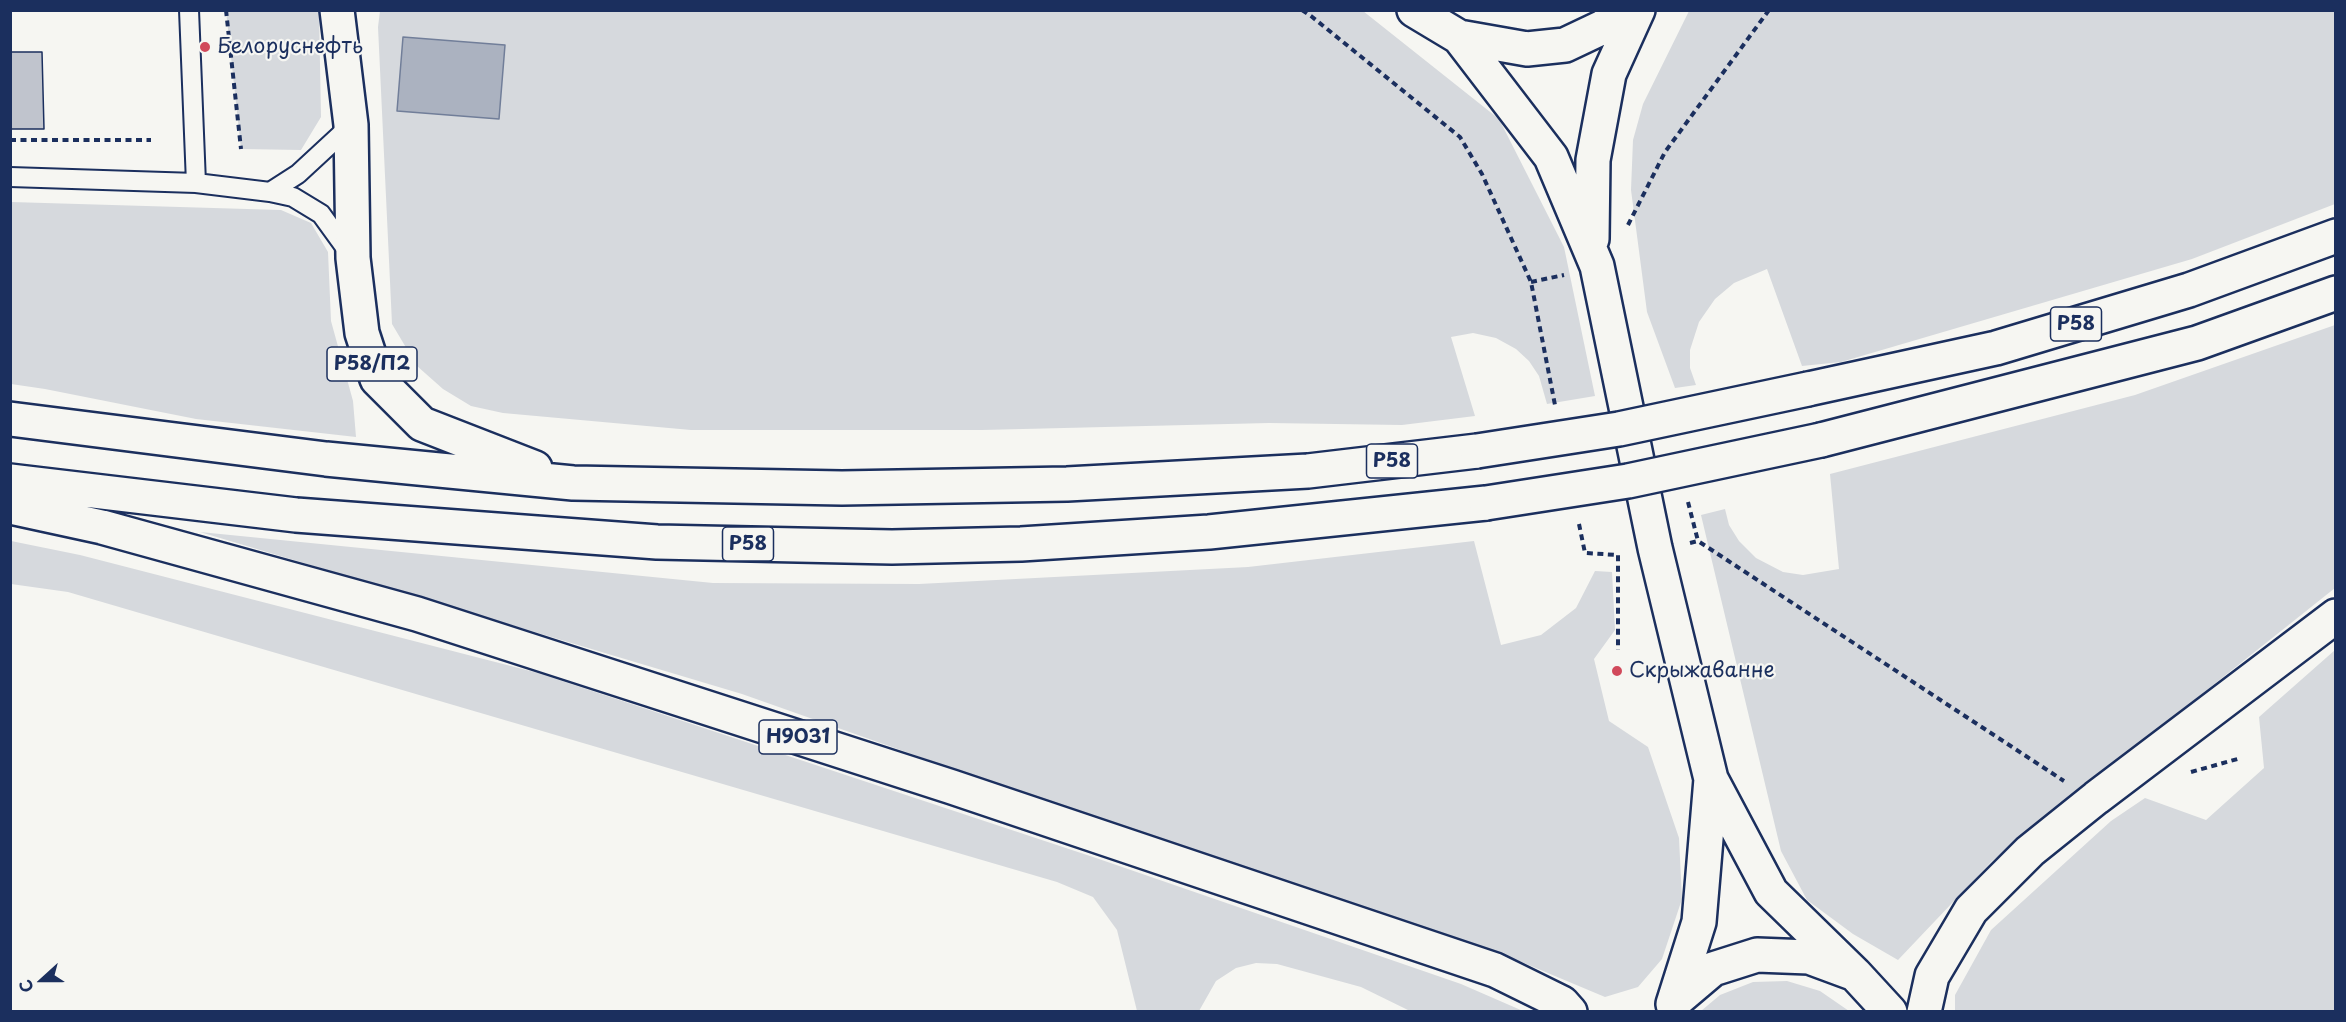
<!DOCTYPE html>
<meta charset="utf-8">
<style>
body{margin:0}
#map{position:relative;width:2346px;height:1022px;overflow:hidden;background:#f6f6f2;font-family:"Playpen Sans",sans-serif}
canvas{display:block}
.frame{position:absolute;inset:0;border:12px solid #1b2f5e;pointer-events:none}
.north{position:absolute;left:12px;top:950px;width:60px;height:60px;-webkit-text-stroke:4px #f6f6f2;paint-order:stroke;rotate:249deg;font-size:16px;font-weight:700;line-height:24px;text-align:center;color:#1b2f5e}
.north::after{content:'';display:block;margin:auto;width:21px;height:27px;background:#1b2f5e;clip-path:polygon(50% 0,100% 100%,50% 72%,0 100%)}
</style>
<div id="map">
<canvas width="2346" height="1022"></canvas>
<div class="frame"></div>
<div class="north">С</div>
</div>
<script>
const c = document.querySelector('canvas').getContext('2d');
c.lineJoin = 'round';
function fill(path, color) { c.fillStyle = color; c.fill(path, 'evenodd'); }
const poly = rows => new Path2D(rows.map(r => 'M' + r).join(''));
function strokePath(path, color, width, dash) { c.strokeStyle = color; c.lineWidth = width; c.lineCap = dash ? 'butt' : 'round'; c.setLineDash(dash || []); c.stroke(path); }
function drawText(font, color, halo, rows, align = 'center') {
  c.font = font + ' "Playpen Sans",sans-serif'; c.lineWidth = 4.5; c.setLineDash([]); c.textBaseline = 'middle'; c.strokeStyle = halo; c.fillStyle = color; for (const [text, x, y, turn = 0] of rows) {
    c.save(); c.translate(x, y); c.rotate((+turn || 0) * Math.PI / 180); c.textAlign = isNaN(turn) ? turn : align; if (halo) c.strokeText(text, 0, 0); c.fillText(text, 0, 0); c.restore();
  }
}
const green = poly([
 [226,11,319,11,321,117,301,150,241,149],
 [380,11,1363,11,1499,119,1564,247,1595,396,1547,404,1539,376,1529,361,1516,349,1496,338,1473,333,1451,337,1475,416,1402,425,1269,423,982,430,691,430,503,413,471,406,443,389,417,366,392,324,378,27],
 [1689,11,2335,11,2335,204,2192,259,1841,362,1802,366,1767,269,1734,283,1715,299,1699,322,1690,350,1690,368,1696,385,1675,388,1647,312,1631,190,1633,140,1643,104],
 [11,202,281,210,311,223,328,252,331,321,353,401,356,437,196,419,45,389,11,384],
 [2335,325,2335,588,1992,861,1898,960,1853,934,1807,900,1781,851,1701,515,1725,509,1729,525,1739,541,1756,558,1783,572,1803,575,1839,569,1830,474,2135,395],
 [200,532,713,583,919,584,1248,567,1474,541,1501,645,1541,635,1576,608,1595,571,1612,572,1615,630,1594,659,1609,721,1648,747,1679,838,1682,899,1662,959,1638,987,1605,997,1493,950,1285,886,742,694],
 [11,541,80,555,538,673,1096,858,1461,984,1523,1011,1410,1011,1361,987,1277,964,1256,963,1236,968,1216,981,1199,1011,1137,1011,1117,930,1093,897,1057,882,68,592,11,584],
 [2335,650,2335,1011,1955,1011,1955,995,1991,930,2111,821,2145,798,2206,820,2264,768,2259,717],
 [1787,981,1820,991,1849,1011,1701,1011,1720,995,1753,982]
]);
const water = poly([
 [403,37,505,45,499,119,397,111,403,37]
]);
const building = poly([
 [10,52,42,52,44,129,10,129,10,52]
]);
const path = poly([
 [226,10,241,149],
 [1302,10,1311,16,1460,137,1482,174,1531,282,1555,405],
 [10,140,151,140],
 [1628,225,1665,152,1769,10],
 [1531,282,1564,275],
 [1688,502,1698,541],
 [1579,524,1585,553,1618,555,1618,650],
 [1690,543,1698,541,2064,781],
 [2191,772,2241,758]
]);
const service = poly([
 [189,10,196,183],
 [10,177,196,183,270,192,298,174,351,125],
 [270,192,293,197,321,214,350,254]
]);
const secondary = poly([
 [1414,10,1459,37,1527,49,1565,45,1603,27,1624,10],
 [1459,37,1551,157,1597,266,1655,548,1711,779,1771,892,1855,974],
 [1592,239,1593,160,1609,74,1638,10],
 [1674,1002,1713,969,1757,955,1809,957,1855,974,1890,1012],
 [1673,1004,1699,922,1711,779],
 [1924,1012,1932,976,1971,910,2030,851,2096,798,2336,616]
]);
const trunk = poly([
 [337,10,351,125,353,258,362,333,377,379,422,424,535,468],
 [1808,389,1996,348,2189,290,2336,236],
 [10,419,326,459,573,483,842,488,1067,484,1308,471,1477,451],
 [1821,440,2197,343,2336,293],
 [10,481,296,515,657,542,892,547,1021,544,1209,532,1486,503],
 [10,507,102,527,417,614,952,787,1495,970,1562,1003,1570,1012]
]);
const trunkBridge = poly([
 [1477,451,1619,429,1808,389],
 [1486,503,1628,481,1821,440]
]);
const markers = [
 [205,47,6,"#d1495b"],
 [1617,671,6,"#d1495b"]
];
const shields = [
 [2076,324,51],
 [372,364,90],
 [1392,461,51],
 [748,544,51],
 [798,737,78]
];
const shieldNames = [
 ["Р58",2076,324],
 ["Р58/П2",372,364],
 ["Р58",1392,461],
 ["Р58",748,544],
 ["Н9031",798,737]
];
const poiNames = [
 ["Белоруснефть",217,47],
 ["Скрыжаванне",1629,671]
];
fill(green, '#d6d9dd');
fill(water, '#abb2c0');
strokePath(water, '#717e99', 1.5);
fill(building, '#c0c4cd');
strokePath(building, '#1b2f5e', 1.5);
strokePath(service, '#1b2f5e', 22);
strokePath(secondary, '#1b2f5e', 38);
strokePath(trunk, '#1b2f5e', 38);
strokePath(path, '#1b2f5e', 4, [6, 4.5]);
strokePath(service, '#f6f6f2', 18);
strokePath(secondary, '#f6f6f2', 33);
strokePath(trunk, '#f6f6f2', 33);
strokePath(trunkBridge, '#1b2f5e', 38, []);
strokePath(trunkBridge, '#f6f6f2', 33);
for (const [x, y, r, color] of markers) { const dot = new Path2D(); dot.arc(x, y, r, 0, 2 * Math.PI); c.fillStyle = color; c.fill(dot); strokePath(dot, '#f6f6f2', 2); }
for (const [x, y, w] of shields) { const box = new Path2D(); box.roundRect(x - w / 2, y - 17, w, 34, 4.5); c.fillStyle = '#f6f6f2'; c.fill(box); strokePath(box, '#1b2f5e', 1.5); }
drawText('bold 20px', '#1b2f5e', null, shieldNames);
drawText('21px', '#1b2f5e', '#f6f6f2', poiNames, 'left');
</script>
